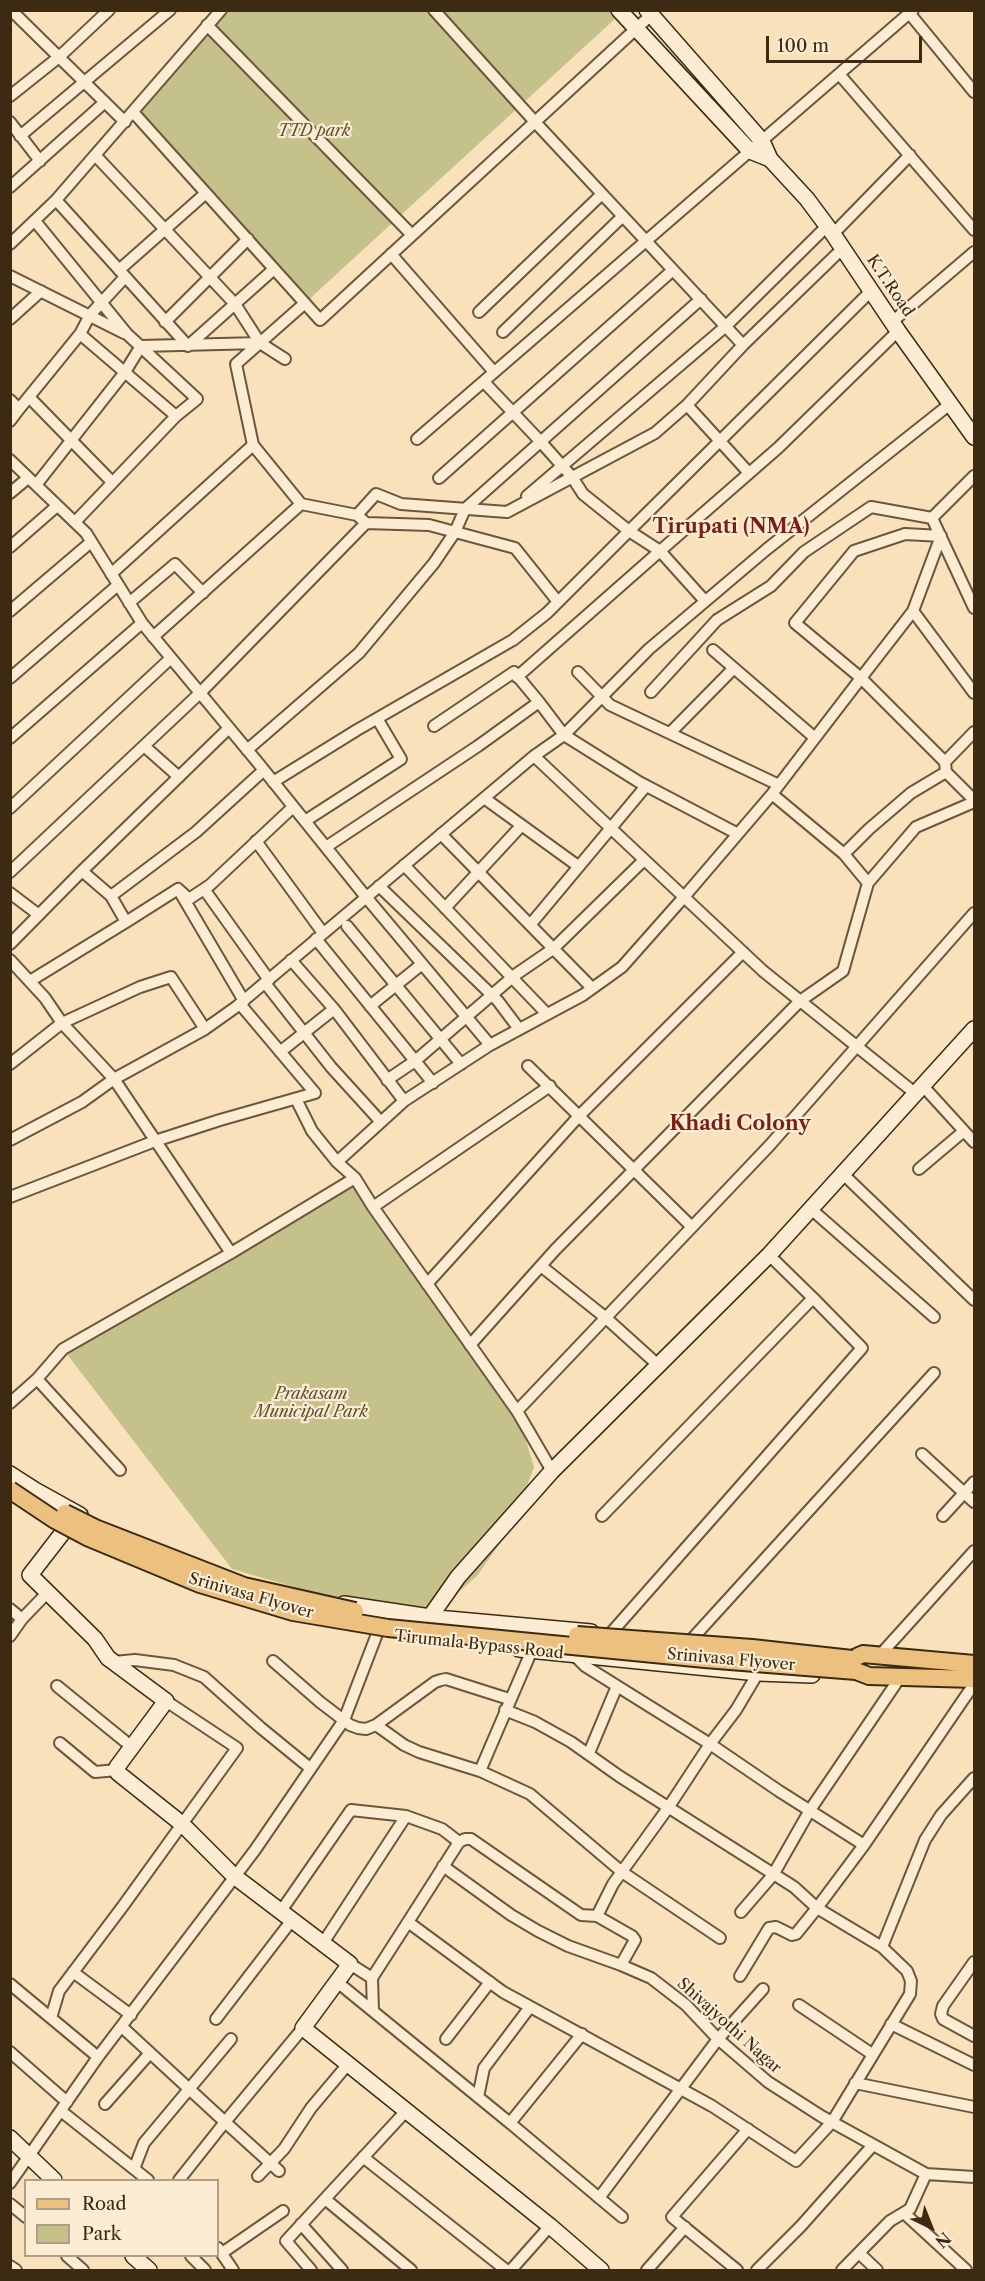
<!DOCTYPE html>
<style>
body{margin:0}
#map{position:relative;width:985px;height:2281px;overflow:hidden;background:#f9e1bc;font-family:"Libre Caslon Text",serif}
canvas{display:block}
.frame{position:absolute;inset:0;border:12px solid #3c2b12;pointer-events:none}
.legend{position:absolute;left:24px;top:2179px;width:195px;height:78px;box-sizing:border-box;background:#fbecd3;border:2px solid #af9f86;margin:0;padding:8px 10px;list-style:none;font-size:18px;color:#3c2b12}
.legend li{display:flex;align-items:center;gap:12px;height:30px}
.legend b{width:30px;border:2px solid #af9f86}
.north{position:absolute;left:901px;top:2197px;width:60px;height:60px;-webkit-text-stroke:4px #fbecd3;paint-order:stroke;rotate:137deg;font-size:16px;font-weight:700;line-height:24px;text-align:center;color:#3c2b12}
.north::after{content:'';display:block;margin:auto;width:21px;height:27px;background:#3c2b12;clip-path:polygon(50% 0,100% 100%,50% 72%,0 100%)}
.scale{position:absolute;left:766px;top:36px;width:156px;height:27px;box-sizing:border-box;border:3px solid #3c2b12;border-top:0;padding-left:8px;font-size:18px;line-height:21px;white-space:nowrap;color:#3c2b12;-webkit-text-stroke:4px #fbecd3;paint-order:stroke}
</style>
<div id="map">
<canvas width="985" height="2281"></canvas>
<div class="frame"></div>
<ul class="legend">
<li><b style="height:8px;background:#ecc07e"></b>Road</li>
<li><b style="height:16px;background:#c5c18b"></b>Park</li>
</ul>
<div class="north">N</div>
<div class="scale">100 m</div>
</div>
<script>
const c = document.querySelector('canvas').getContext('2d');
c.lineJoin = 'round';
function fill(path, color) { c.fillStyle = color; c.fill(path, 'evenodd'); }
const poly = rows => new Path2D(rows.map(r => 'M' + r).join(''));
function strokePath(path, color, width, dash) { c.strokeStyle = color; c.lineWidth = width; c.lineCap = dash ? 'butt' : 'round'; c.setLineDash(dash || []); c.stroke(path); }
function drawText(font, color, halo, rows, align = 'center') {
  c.font = font + ' "Libre Caslon Text",serif'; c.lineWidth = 4.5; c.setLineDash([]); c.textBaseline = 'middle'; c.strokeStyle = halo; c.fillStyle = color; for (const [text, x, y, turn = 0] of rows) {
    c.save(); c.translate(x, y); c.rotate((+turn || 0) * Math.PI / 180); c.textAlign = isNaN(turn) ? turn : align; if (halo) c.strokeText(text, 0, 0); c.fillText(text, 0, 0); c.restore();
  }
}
const green = poly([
 [611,10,617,17,305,303,133,112,223,11],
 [355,1178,517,1411,534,1467,512,1526,477,1576,430,1617,318,1594,232,1569,63,1349]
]);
const street = poly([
 [11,10,125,122],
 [434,10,535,122,743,345],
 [910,14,974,92],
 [207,25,412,235],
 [839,74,974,230],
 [10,96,59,57,109,10],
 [133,112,320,320,651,15],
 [10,122,40,161],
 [20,136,170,10],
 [95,155,235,304,260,343,285,359],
 [10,187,105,102],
 [56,200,188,346,274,269],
 [35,221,127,334,197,399,176,416],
 [833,234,910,155],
 [10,244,56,200,221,10],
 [391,254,494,372],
 [119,270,206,193],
 [10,276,124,333],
 [479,312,602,194],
 [10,319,41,291],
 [165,322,248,239],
 [892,322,974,252],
 [503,332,623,216],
 [80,334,90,315,125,277],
 [29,397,112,482],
 [10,400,19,409,10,421],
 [687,405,749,473],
 [19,409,80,334,176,416,75,522],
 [417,439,913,10],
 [253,445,236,364,305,303],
 [10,460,86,533,142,623,259,764,366,897,490,1045,583,995,622,967,684,897,763,971,916,1094],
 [974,476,932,518,974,608],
 [439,478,673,270],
 [36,485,125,372,141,346,260,343],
 [10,493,28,478],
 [527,496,726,326,827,226],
 [10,547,57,506],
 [111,574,253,445,301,504,357,515],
 [705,601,660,551,778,448,898,331],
 [558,602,515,548,429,525,366,523,357,515,376,494,401,504,507,512,655,433,687,405,743,345,843,248],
 [129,603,175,564,203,593],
 [10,611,91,542],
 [913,611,974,693],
 [153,637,301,504],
 [713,650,815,738],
 [578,672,610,705,779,785],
 [517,677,660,551,629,531,871,291],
 [10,678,118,585],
 [651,692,717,620,771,586,804,552,871,507,932,518],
 [434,726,514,672,539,702],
 [670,733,734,668],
 [10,738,142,623],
 [144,746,179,777],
 [247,750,359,653,434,563,455,532,465,509,701,299],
 [945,762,974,732],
 [946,772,974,800],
 [273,782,357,730,513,640,547,613,629,531,583,494,572,477,540,441,484,382],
 [484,798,578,866],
 [10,808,171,658],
 [305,821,401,759,378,720],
 [441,834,592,988],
 [738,834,639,782,564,735,649,649,767,549,950,404],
 [256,841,323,933],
 [326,847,478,746,539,702,564,735,534,756],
 [844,854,868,883],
 [404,865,547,1014],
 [10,872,200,693,366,523],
 [379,886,498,1001,519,1029],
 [204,889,269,980],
 [10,893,39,915],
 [181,894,244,1001],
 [111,896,196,832,264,770],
 [445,908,521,826],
 [126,922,178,889,189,899,210,885,293,807],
 [530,925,646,786],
 [347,926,461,1064],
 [316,939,433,1083],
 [10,944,82,871,229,728],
 [10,960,45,998,62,1023,114,1079,231,1253],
 [291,960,334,1009,404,1101],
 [30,981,126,922,111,896,82,871],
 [265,983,331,1067,381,1122],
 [370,1006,422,964],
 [280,1052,334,1009],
 [10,1064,62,1023,140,987,171,977,205,1029],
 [528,1066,692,1227],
 [387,1080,415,1061,515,975,553,949,644,860],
 [923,1086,974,1142],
 [296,1099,312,1131,337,1162,355,1178],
 [10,1140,82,1102,114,1079,205,1029,236,1007,534,756,684,897,772,794,861,678,913,611,941,536,905,534,854,551,795,623,861,678,945,762,946,772,911,793,869,829,844,854,772,794],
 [337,1162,404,1101,490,1045],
 [919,1169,964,1131],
 [843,1174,974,1300],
 [10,1197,155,1141,220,1120,315,1093,240,1004],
 [373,1207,550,1086],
 [811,1209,934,1317],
 [541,1266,606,1318,658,1365],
 [427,1284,579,1116,743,952],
 [470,1345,555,1250,800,1001,843,971,868,883,916,827,974,802],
 [37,1379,120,1470],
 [10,1403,37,1379,63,1349,231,1253,355,1178,373,1207,517,1411,552,1471],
 [517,1411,770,1145,974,913],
 [922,1454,974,1502],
 [602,1516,813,1298,769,1255],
 [943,1516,974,1482],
 [10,1609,22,1619,48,1592],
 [611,1633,862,1348,813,1298],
 [10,1636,22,1619],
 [692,1639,934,1373],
 [532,1650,480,1771,530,1794,622,1872,720,1938],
 [570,1655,575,1656,585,1666,710,1744,779,1791,864,1845],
 [880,1655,974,1551],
 [273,1661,320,1702,350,1725,358,1728,366,1729,376,1725,435,1682,441,1680,446,1679,509,1699],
 [114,1662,135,1660,174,1665,204,1677,261,1728,310,1768],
 [758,1673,736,1710,710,1744,668,1808,613,1884,597,1916,632,1936,635,1940,621,1965,651,1978,686,2005,718,2039,768,2082,821,2116,926,2174,910,2209,890,2221,842,2270],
 [57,1686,132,1747],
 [505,1710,535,1722,571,1742,619,1776,794,1887,817,1908,864,1845,974,1684],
 [376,1725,404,1745,419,1752,480,1771],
 [60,1743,95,1772,117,1770],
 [589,1753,617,1686],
 [443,1866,511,1915,538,1931,568,1946,621,1965],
 [281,1911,351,1810,406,1816,442,1829,459,1842],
 [741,1912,773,1875,810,1810,901,1676],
 [408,1922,459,1842,465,1839,471,1839,581,1915,597,1916],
 [323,1943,406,1816],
 [882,1947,925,1840,941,1815,974,1778],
 [974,1962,943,2006,941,2014,943,2019,974,2036],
 [350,1964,372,1978,408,1922,503,1992,712,2106,796,2161,832,2122,910,1994,911,1981,907,1971,882,1947,817,1908,796,1934,792,1935,776,1927,769,1928,740,1976],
 [73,1972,131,2015],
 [372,1978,373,2011],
 [336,1981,510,2123,582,2034],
 [10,1984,98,2057],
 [799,2005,872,2054],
 [51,2018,59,1991,123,1906,237,1748,166,1701],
 [216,2019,292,1920],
 [891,2024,974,2065],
 [122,2027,225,2122,303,2028],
 [446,2039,490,1982],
 [10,2052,67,2102],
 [855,2083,974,2107],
 [478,2097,484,2068,530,2007],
 [105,2104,150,2053],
 [61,2111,148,2180],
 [510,2123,622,2217],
 [363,2157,506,2270],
 [134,2169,144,2143,231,2039],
 [926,2174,974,2177],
 [258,2176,284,2149,311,2108,348,2064],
 [179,2180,225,2122,279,2171],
 [10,2183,98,2057,255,1850,344,1720,377,1634],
 [599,2198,718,2039,763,1989],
 [325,2199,411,2270],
 [10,2204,26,2217],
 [904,2213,966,2270],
 [301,2224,342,2270],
 [218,2248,233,2270],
 [222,2253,283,2211],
 [859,2253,877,2270],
 [67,2256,83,2270],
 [191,2256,205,2270],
 [10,2266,16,2270],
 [311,2270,286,2241,406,2111],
 [511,2270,550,2226],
 [647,2270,685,2227],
 [737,2270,672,2217,748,2129],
 [757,2270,801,2226,873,2145]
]);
const secondary = poly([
 [619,10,750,151,770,159],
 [647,10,762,141,770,159,807,199,833,234,898,331,974,437],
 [10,1474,35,1490,80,1515],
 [74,1518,30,1575,95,1639,108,1658,166,1701,117,1767,118,1773,182,1824,234,1876,350,1964,303,2028,550,2226,601,2270],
 [344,1604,437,1618,591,1632],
 [429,1625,430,1617,458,1577,552,1471,769,1255,974,1029],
 [519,1649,758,1673,812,1675],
 [10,2138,54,2180],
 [133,2256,149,2270]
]);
const primary = poly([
 [852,1659,863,1654,974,1664],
 [856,1671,869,1676,974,1679]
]);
const primaryBridge = poly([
 [10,1490,55,1520,87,1537,200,1584,293,1612,388,1628,705,1659,856,1671],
 [65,1513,95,1528,244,1586,355,1611],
 [577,1635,752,1648,852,1659]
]);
const parkNames = [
 ["TTD park",314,131],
 ["Prakasam",311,1394],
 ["Municipal Park",311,1412]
];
const streetNames = [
 ["K.T.Road",890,286,56],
 ["Srinivasa Flyover",251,1596,16],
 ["Tirumala Bypass Road",479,1645,6],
 ["Srinivasa Flyover",731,1660,5],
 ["Shivajyothi Nagar",729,2026,42]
];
const quarterNames = [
 ["Tirupati (NMA)",731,527],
 ["Khadi Colony",740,1124]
];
fill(green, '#c5c18b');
strokePath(street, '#6b583c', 14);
strokePath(secondary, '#3c2b12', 18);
strokePath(primary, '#3c2b12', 20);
strokePath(street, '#fbecd3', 10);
strokePath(secondary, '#fbecd3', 15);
strokePath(primary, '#ecc07e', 16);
strokePath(primaryBridge, '#3c2b12', 20, []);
strokePath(primaryBridge, '#ecc07e', 16);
drawText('italic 16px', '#5e5030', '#fbecd3', parkNames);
drawText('16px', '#3c2b12', '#fbecd3', streetNames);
drawText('bold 20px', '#7a1f14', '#fbecd3', quarterNames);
</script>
